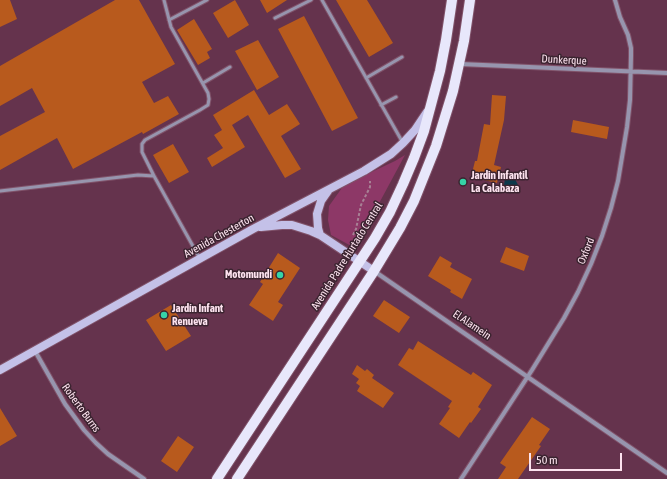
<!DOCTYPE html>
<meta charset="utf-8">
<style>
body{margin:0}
#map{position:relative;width:667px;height:479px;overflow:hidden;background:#65334d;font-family:"Asap Condensed",sans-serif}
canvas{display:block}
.scale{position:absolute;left:529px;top:453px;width:93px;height:18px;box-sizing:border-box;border:2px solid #fde3ef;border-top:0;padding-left:5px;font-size:12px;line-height:14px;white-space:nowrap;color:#fde3ef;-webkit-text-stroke:3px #3b2430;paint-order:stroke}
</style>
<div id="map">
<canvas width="667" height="479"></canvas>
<div class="scale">50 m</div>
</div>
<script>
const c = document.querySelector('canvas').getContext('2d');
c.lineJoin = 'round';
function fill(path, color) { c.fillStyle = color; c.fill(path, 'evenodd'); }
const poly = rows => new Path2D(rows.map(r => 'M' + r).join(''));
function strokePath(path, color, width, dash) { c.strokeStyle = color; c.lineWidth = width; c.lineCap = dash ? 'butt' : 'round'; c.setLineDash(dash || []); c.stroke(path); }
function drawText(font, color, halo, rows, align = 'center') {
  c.font = font + ' "Asap Condensed",sans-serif'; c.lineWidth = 3; c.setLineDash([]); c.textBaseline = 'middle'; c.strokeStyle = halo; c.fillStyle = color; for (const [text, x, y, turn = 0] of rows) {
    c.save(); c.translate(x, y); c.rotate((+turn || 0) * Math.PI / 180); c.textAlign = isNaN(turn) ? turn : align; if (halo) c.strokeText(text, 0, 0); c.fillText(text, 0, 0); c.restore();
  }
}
const green = poly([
 [405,155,355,248,331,235,328,220,329,206,344,185,395,161]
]);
const water = poly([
 [506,176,511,176,515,179,519,187,518,191,515,192,508,189,504,185,505,178]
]);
const building = poly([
 [0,0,10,0,17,19,0,27],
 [115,0,139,0,153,25,175,64,142,82,154,103,168,96,179,114,143,134,142,132,73,169,57,138,0,170,0,136,45,112,32,88,0,106,0,66],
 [235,0,249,25,228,38,213,13],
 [260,0,287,0,267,13],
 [336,0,367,0,393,43,369,57],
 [304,16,358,118,332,131,278,29],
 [194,19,212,49,207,52,210,58,198,65,177,30],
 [258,40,279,77,257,90,235,51],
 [254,90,269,115,287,104,300,124,281,136,301,169,285,178,248,115,232,125,245,147,212,167,207,158,223,148,214,135,222,130,213,115],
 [492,95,506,96,504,120,494,165,501,167,497,183,471,177,475,161,477,161,484,124,490,125],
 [573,120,609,127,607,139,571,132],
 [173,144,189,172,169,183,153,155],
 [506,247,529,256,524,271,500,262],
 [278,253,300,268,278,302,283,305,273,321,249,305,263,284,260,282],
 [440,256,452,263,450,267,472,279,462,299,450,292,451,290,428,276],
 [384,300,410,317,399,333,373,316],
 [171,305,191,336,166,351,146,320],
 [418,341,471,375,473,372,492,385,478,407,481,409,471,423,470,422,459,438,439,424,450,408,448,407,452,401,398,365,409,348,413,350],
 [357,365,365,371,367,369,374,375,372,378,394,393,383,408,357,391,360,386,356,383,359,379,352,374],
 [0,408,17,436,0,446],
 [532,417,550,429,539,445,541,446,518,479,498,479,506,467,500,463],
 [178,436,194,447,177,472,161,461]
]);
const path = poly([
 [353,235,356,229,361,205,370,187,370,181]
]);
const service = poly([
 [322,0,403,143],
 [275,18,311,0],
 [169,20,207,0],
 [366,78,402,57],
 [203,83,230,67],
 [381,105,396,97],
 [154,176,142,152,142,144,145,140,200,110,208,105,209,99,208,93,171,27,164,0],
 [0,191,138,175,154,176,199,257]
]);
const minor = poly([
 [460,64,667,73],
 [374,271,667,473],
 [35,351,65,404,84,430,96,443,108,454,144,479],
 [461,479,532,370,564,318,578,292,591,264,602,236,611,208,618,181,627,127,630,100,631,56,631,48,628,35,620,17,615,0]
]);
const secondary = poly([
 [261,227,282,225,292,225,311,231,320,235,374,271],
 [320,235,318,228,317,214,321,201,328,191],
 [0,370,253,229,364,171,391,154,403,143,415,130,427,112]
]);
const primary = poly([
 [217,479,375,238,390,212,403,184,414,158,424,131,440,71,446,40,452,0],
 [237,479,374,271,400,228,414,201,436,146,453,91,464,41,470,0]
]);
const markers = [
 [463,182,4,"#36d4a7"],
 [280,275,4,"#36d4a7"],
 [164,315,4,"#36d4a7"]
];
const streetNames = [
 ["Dunkerque",564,60,3],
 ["Avenida Chesterton",219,236,-29],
 ["Oxford",586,251,-68],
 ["Avenida Padre Hurtado Central",347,256,-58],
 ["El Alamein",472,325,34],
 ["Roberto Burns",81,408,54]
];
const poiNames = [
 ["Jardin Infantil",471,176],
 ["La Calabaza",471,189],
 ["Motomundi",272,275,"right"],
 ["Jardín Infant",172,309],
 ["Renueva",172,322]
];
fill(green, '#8d3867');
fill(water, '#0c394b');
fill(building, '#b85a1d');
strokePath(service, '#80536a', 5);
strokePath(minor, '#80536a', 6);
strokePath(secondary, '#80536a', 10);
strokePath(primary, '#80536a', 12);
strokePath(path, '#a88195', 2, [3, 2]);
strokePath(service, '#9795ae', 3);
strokePath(minor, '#9795ae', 4);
strokePath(secondary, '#c4c1e8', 8);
strokePath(primary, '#e8e7fb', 10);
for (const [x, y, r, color] of markers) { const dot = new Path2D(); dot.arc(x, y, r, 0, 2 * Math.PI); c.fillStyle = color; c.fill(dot); strokePath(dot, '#3b2430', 1.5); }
drawText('11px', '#fde3ef', '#3b2430', streetNames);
drawText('bold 11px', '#fde3ef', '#3b2430', poiNames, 'left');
</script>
